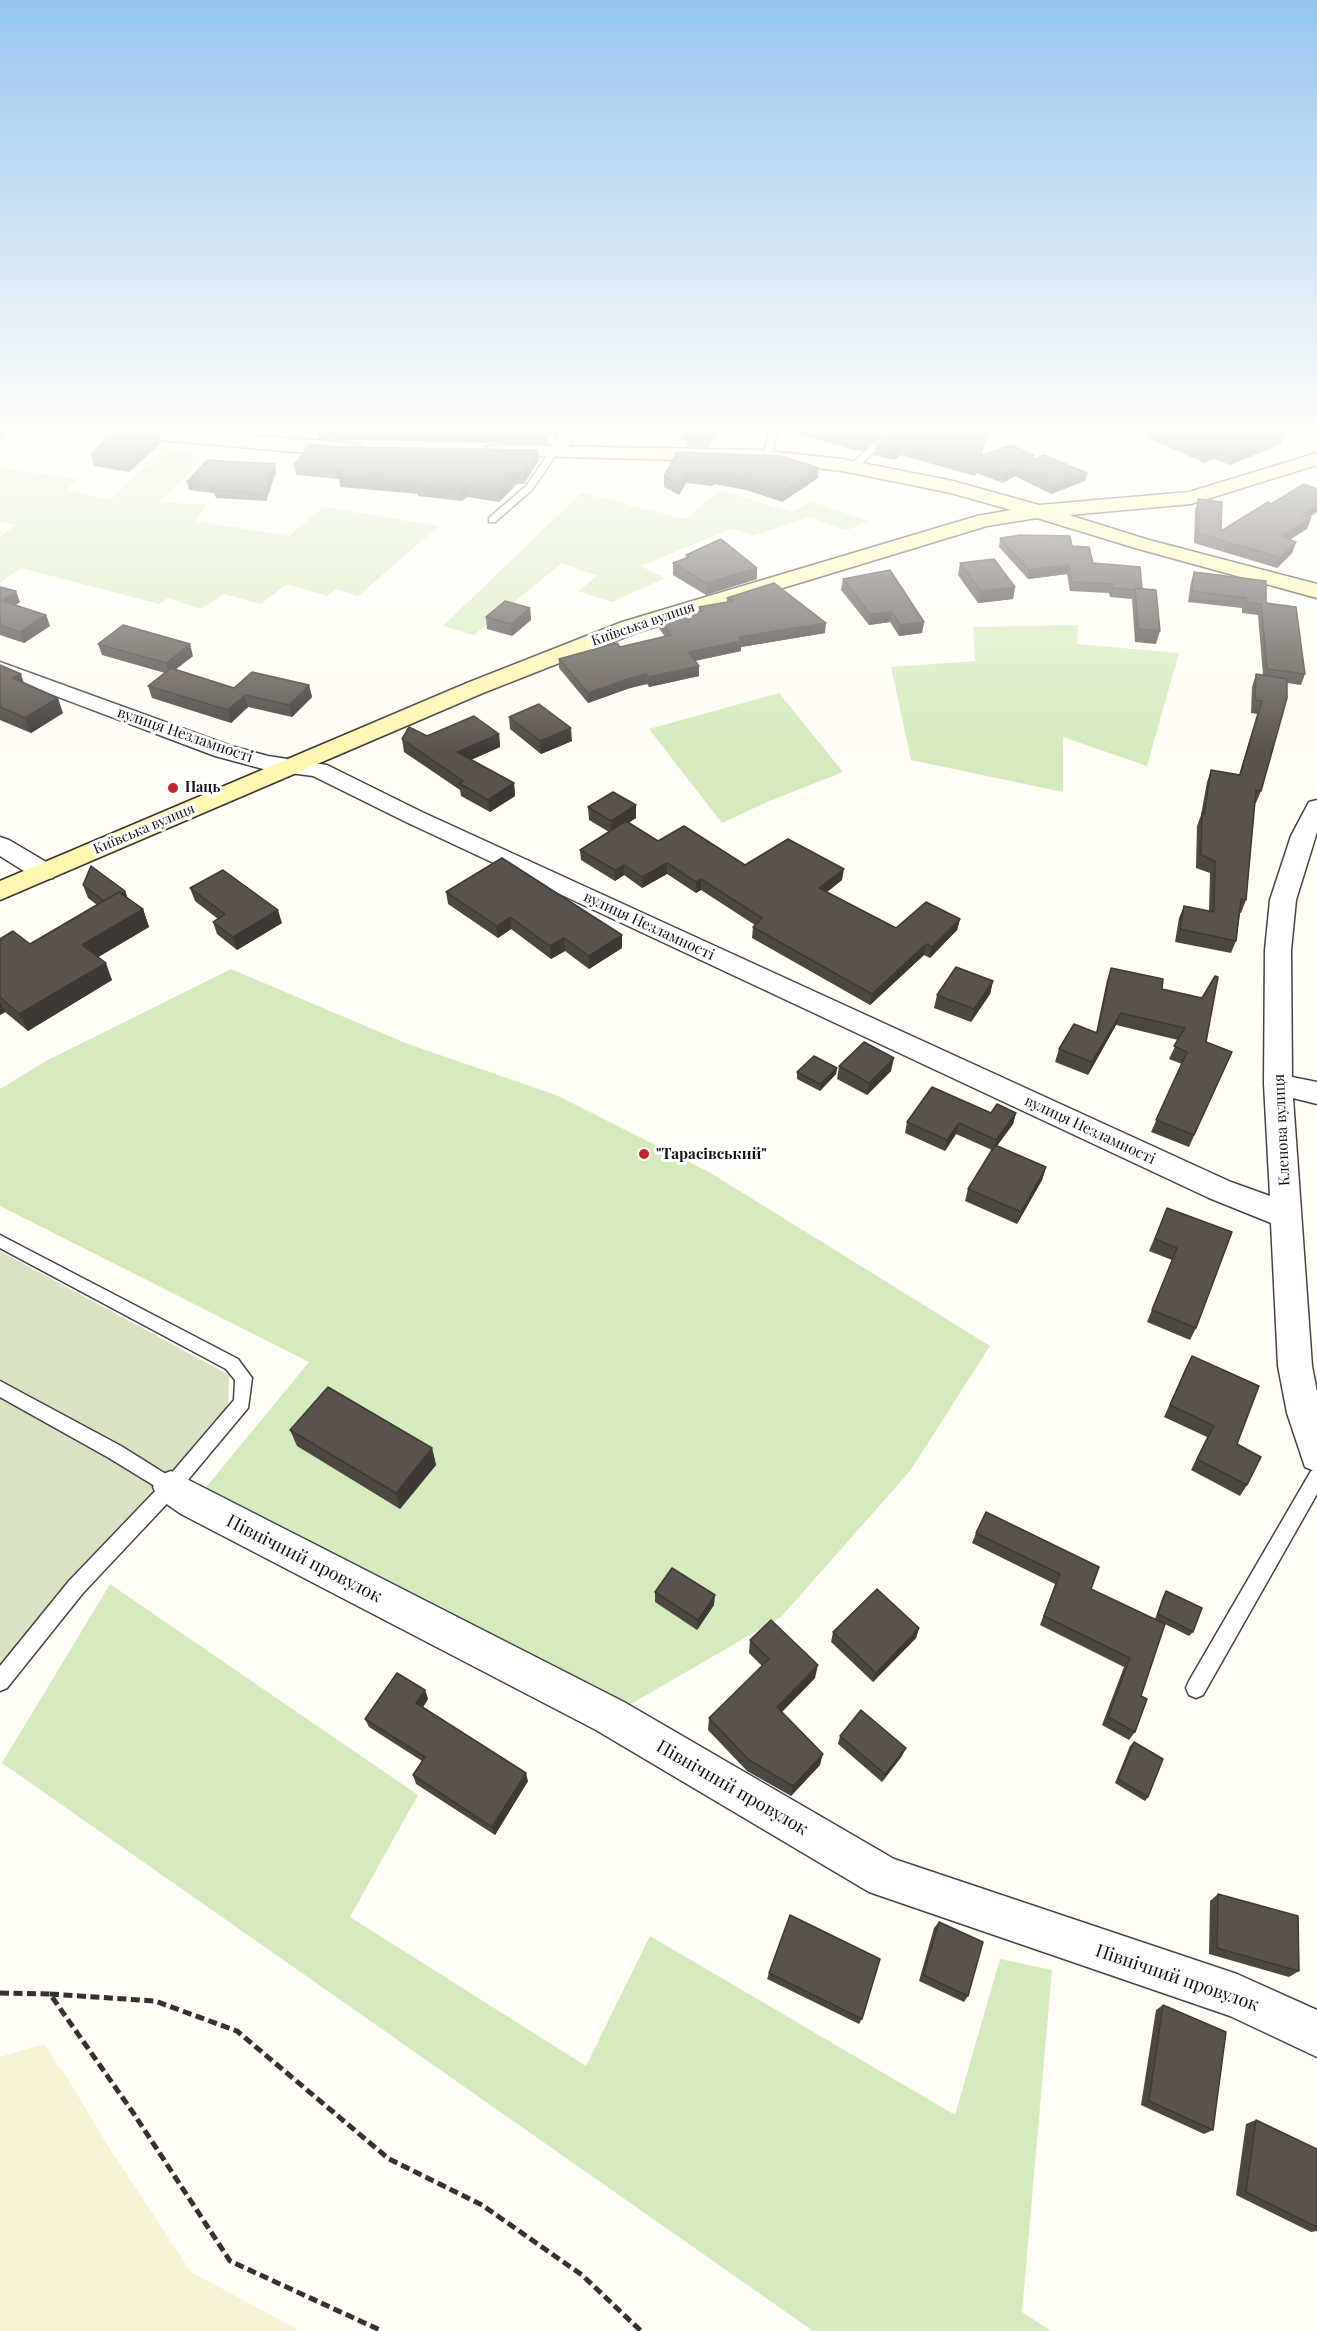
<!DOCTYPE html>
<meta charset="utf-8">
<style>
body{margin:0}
canvas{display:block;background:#fffdf5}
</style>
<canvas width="1317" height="2331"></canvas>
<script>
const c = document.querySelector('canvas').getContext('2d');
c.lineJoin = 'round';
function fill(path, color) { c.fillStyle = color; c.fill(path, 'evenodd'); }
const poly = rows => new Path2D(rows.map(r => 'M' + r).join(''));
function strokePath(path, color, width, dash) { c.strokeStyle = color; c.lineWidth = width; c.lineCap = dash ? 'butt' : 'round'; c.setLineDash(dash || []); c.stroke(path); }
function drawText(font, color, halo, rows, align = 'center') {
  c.font = font + ' "Playfair Display",serif'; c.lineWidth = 6; c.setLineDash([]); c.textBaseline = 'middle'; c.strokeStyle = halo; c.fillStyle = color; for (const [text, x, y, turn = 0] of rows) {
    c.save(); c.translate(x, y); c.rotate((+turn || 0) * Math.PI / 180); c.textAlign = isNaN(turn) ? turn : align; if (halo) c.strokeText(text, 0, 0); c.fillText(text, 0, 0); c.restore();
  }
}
const farmland = poly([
 [44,2044,70,2082,108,2146,191,2272,301,2331,0,2331,0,2057]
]);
const green = poly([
 [1071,427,1155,427,1113,445],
 [164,449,205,456,160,502,206,505,196,521,289,536,323,507,439,526,358,596,337,589,327,596,287,584,261,604,224,594,201,609,168,598,159,604,21,568,0,583,0,537,15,525,0,521,0,468,78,479,65,490,111,499],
 [721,490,791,512,813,502,869,521,845,531,810,517,753,536,733,528,641,566,665,578,612,602,578,591,597,576,562,563,474,635,443,626,581,493,685,519],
 [1078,625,1077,644,1179,653,1147,766,1063,737,1063,792,911,760,891,667,975,661,973,627],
 [779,693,843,772,767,802,722,823,649,729],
 [231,969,408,1044,556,1095,709,1172,990,1346,910,1471,781,1617,610,1716,194,1502,309,1362,0,1206,0,1089,46,1061],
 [110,1584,418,1795,350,1917,586,2066,650,1936,955,2115,1000,1959,1052,1970,1022,2312,1051,2331,813,2331,2,1763]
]);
const cemetery = poly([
 [0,1251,229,1375,228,1410,0,1668]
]);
const path = poly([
 [0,1993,50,1994,134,2114,230,2261,382,2331],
 [50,1994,155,2001,237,2031,389,2159,482,2205,582,2275,641,2331]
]);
const lane = poly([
 [771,427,779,427,771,457,767,460,763,457,771,427],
 [892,427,901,427,856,469,850,469,850,465,892,427],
 [551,450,558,452,532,490,495,522,489,522,489,518,526,486,551,450],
 [0,1235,238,1359,252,1378,248,1408,177,1493,83,1593,7,1688,0,1691,0,1666,69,1581,158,1488,109,1458,0,1397,0,1381,121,1446,169,1476,234,1400,235,1380,226,1369,0,1248,0,1235],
 [1317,1469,1317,1494,1203,1695,1196,1698,1189,1695,1186,1688,1189,1681,1311,1471,1317,1469]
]);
const street = poly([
 [566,427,583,427,560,456,548,456,545,452,566,427],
 [0,662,231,746,268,756,327,765,422,812,1231,1182,1270,1196,1264,1084,1265,950,1270,900,1291,836,1309,802,1317,800,1317,832,1296,900,1291,950,1292,1077,1317,1082,1317,1104,1293,1098,1312,1366,1317,1392,1317,1472,1305,1467,1287,1413,1278,1366,1271,1223,1209,1198,406,822,313,776,267,770,215,756,0,675,0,662],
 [0,837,9,840,53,866,56,872,53,878,44,880,35,878,0,856,0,837],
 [171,1471,624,1702,894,1859,1237,1974,1317,2010,1317,2057,1230,2016,869,1892,596,1730,181,1514,158,1498,153,1487,158,1476,171,1471]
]);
const secondary = poly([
 [72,427,140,427,352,443,359,445,362,449,359,453,352,455,295,452,81,433,74,431,72,427],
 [493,445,761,450,842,459,953,481,1039,505,1189,492,1317,453,1317,465,1191,504,1069,515,1149,540,1317,584,1317,598,1135,548,1037,518,987,526,638,632,483,693,0,900,0,881,467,683,622,622,977,516,1011,510,951,493,842,471,761,462,486,455,483,451,486,447,493,445]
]);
const wall = poly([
 [318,427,563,427,556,435,550,434,546,444,318,439,317,431],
 [674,427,721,427,709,447,686,446,686,440,681,439,681,435,674,434],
 [785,427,889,427,862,452,784,431],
 [895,427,990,427,981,456,1034,455,1033,460,1087,473,1085,481,1051,494,1015,476,1003,483,976,473,975,476,900,455,894,460,874,455,876,445],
 [1148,427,1284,434,1281,444,1230,465,1214,459,1204,463,1146,437],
 [162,442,129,472,94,466,91,454],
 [341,447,538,450,539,460,524,484,517,484,499,502,467,497,462,501,418,496,418,494,340,487,339,479,296,475,294,465],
 [677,452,818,478,782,502,746,490,714,484,712,486,686,483,679,495,664,487,664,476],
 [276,472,266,501,216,498,214,493,189,490,187,482],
 [1317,489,1317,512,1309,518,1311,518,1307,529,1289,540,1296,542,1292,553,1277,568,1194,543,1195,510,1198,499,1221,531,1271,504],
 [1000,538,1072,546,1093,563,1142,589,1160,631,1156,644,1135,642,1132,599,1110,597,1109,593,1070,591,1067,574,1028,579,999,547],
 [686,555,757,568,757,579,706,595,673,575,673,563,686,558],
 [960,563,1015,587,1013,599,978,603,958,575],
 [1194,572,1266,603,1305,674,1301,685,1287,683,1261,791,1256,803,1255,803,1246,900,1241,913,1240,913,1236,941,1231,953,1175,942,1179,918,1184,906,1209,911,1210,873,1196,868,1197,826,1201,815,1207,782,1211,770,1239,775,1257,714,1251,713,1252,687,1256,674,1263,675,1258,615,1242,613,1242,608,1188,602,1191,582],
 [843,579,924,622,922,633,899,636,890,622,869,625,841,590],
 [0,587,20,602,15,605,46,615,50,626,24,643,0,635],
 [727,598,825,633,741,647,741,651,695,661,699,666,699,676,649,687,647,684,630,688,588,703,559,668,559,659,620,647,665,637,659,628,659,619,699,611,699,607,727,602],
 [530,608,531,620,512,636,487,629,486,617],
 [98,644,193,656,175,670,234,688,309,685,312,697,292,717,248,707,231,723,152,698,148,686,165,673,102,655],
 [0,665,24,683,63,713,31,733,0,720],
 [509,717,572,741,541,754,510,729],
 [499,734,500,747,471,760,514,783,515,796,490,812,461,796,460,790,404,752,402,739,427,736],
 [636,805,636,818,628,823,658,841,745,865,842,880,827,892,896,928,960,919,957,930,930,958,924,955,870,1005,752,938,753,927,755,925,701,890,696,893,667,874,642,888,624,875,615,881,581,860,580,850,609,832,589,820,588,807],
 [83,885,125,891,128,899,143,909,149,927,98,957,112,980,28,1031,5,1012,0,1015,0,939,30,944,97,905,88,898],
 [190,888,282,923,237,950,217,934,213,922,218,919,195,901],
 [446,892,622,948,589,969,565,951,551,959,511,929,498,938,448,904],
 [1111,968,1162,989,1206,1042,1232,1052,1189,1147,1151,1132,1182,1064,1169,1059,1178,1040,1116,1025,1088,1075,1055,1062,1059,1049,1096,1033,1107,980],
 [993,981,990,994,971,1022,934,1008,937,995],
 [839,1066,891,1071,867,1095,837,1079],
 [837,1068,836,1074,820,1091,797,1079,797,1072],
 [991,1113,1016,1113,1013,1124,997,1146,1046,1167,1042,1180,1017,1224,965,1201,968,1189,992,1150,956,1134,945,1151,905,1133,907,1122],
 [1167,1208,1196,1328,1190,1340,1147,1322,1172,1260,1149,1251],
 [1192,1356,1237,1444,1247,1485,1240,1496,1191,1470,1207,1437,1164,1417,1186,1367],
 [290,1430,432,1448,436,1465,400,1509,297,1446],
 [976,1533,1091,1589,1165,1624,1141,1696,1135,1732,1129,1740,1102,1725,1124,1667,1040,1625,1055,1584,972,1543],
 [1166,1591,1193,1632,1189,1636,1155,1619,1163,1596],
 [655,1592,714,1605,697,1630,655,1602],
 [919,1628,916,1638,873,1682,831,1642,833,1632],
 [750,1640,815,1678,782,1712,820,1765,791,1796,747,1771,708,1730,709,1718,762,1666,749,1653],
 [425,1690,428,1699,423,1707,528,1781,495,1835,416,1784,413,1775,422,1761,369,1727,365,1719],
 [840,1736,902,1756,882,1782,838,1744],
 [1134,1742,1148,1797,1145,1801,1115,1783,1130,1746],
 [1218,1894,1299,1971,1289,1977,1209,1954,1210,1901],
 [939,1922,968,1996,964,2002,919,1981,934,1928],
 [769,1973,862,2019,859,2024,767,1979],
 [1163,2005,1213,2130,1204,2134,1141,2105,1156,2010],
 [1256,2120,1317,2149,1317,2231,1311,2232,1236,2195,1246,2124]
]);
const shadedWall = poly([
 [2,427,17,427,0,440,0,428],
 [550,427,550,434,546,444,546,436],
 [556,427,563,427,556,435],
 [715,427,721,427,709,447,709,437],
 [879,427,889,427,862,452,863,442],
 [988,427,990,427,978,466,980,456],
 [159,431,162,442,129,472,126,460],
 [1284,434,1281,444,1230,465,1233,455],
 [901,445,900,455,894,460,895,450],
 [538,450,539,460,524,484,524,474],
 [1217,450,1214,459,1204,463,1207,453],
 [1034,455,1032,465,1016,468,1015,476,1003,483,1005,473],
 [275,464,276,472,266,501,264,493],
 [819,468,818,478,782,502,783,491],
 [516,473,517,484,499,502,498,492],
 [686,473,686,483,679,495,679,485],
 [714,473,714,484,712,486,713,476],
 [1087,473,1085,481,1051,494,1053,486],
 [466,486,467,497,462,501,461,490],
 [1317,505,1317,512,1298,525,1302,515],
 [1311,518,1307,529,1278,547,1281,536],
 [1296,542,1292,553,1277,568,1281,558],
 [1069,565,1067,574,1028,579,1029,570],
 [757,568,757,579,706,595,706,583],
 [1015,587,1013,599,978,603,981,591],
 [16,591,20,602,6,612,2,601],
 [530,608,531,620,512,636,511,624],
 [892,612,890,622,869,625,870,614],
 [46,615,50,626,24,643,20,632],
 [924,622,922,633,899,636,900,625],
 [826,623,825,633,741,647,741,651,688,662,688,652,739,637],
 [190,644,193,656,169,674,166,663],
 [699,666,699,676,649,687,648,677],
 [21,674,26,689,13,678],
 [647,674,647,684,630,688,588,703,588,693,630,678],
 [309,685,312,697,292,717,289,705],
 [245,695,248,707,231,723,228,710],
 [58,698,63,713,31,733,25,718],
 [571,728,572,741,541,754,540,741],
 [499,734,500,747,459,765,457,752],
 [514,783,515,796,490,812,488,800],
 [636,805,636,818,611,833,611,821],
 [667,863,667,874,642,888,642,877],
 [624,865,624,875,615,881,615,870],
 [844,869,842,880,818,899,819,888],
 [701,879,701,890,696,893,696,882],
 [125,891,130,904,106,902],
 [143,909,149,927,90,962,82,945],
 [278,910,282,923,237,950,233,937],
 [510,917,511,929,498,938,497,926],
 [960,919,957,930,930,958,932,947],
 [622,935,622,948,589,969,589,956],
 [564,938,565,951,551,959,550,946],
 [926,944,924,955,870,1005,872,994],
 [106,963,112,980,28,1031,19,1014],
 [993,981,990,994,971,1022,974,1009],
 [0,1001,5,1012,0,1015],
 [1121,1013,1116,1025,1088,1075,1092,1062],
 [894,1058,891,1071,867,1095,869,1083],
 [837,1068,836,1074,820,1091,820,1084],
 [1016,1113,1013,1124,993,1151,996,1140],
 [959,1123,956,1134,945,1151,947,1140],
 [1046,1167,1042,1180,1017,1224,1021,1212],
 [432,1448,436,1465,400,1509,396,1493],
 [715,1595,714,1605,697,1630,698,1620],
 [919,1628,916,1638,873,1682,876,1673],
 [818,1665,815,1678,775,1719,777,1707],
 [425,1690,428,1699,420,1712,416,1703],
 [906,1748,902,1756,882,1782,885,1774],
 [823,1754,820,1765,791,1796,793,1786],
 [526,1773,528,1781,495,1835,492,1827]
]);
const building = poly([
 [118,427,159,431,126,460,91,454,118,427],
 [318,427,550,427,546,436,317,431,318,427],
 [683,427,715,427,709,437,686,437,689,431,681,429,683,427],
 [804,427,879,427,863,442,804,427],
 [895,427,988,427,980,456,1011,445,1034,455,1005,473,978,463,977,466,901,445,895,450,876,445,895,427],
 [1148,427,1265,427,1284,434,1233,455,1217,450,1207,453,1148,427],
 [310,444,341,447,538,450,524,474,516,473,498,492,466,486,461,490,417,485,418,483,339,477,344,469,294,465,310,444],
 [677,452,781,456,819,468,783,491,746,479,714,473,713,476,686,473,679,485,664,476,677,452],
 [1044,455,1087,473,1053,486,1016,468,1044,455],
 [207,460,275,464,264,493,214,490,217,485,187,482,207,460],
 [1304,484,1317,489,1317,505,1302,515,1311,518,1281,536,1296,542,1281,558,1197,533,1198,499,1222,502,1221,531,1268,502,1271,504,1304,484],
 [1021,535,1070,536,1072,546,1089,547,1093,563,1140,567,1142,589,1135,588,1135,590,1112,588,1112,584,1072,582,1069,565,1029,570,1000,538,1021,535],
 [721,539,757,568,706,583,673,563,689,557,686,555,721,539],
 [994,559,1015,587,981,591,960,563,994,559],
 [890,570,924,622,900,625,892,612,870,614,843,579,890,570],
 [1194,572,1266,581,1266,603,1296,607,1305,674,1267,669,1261,604,1246,602,1246,598,1192,591,1194,572],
 [774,583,826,623,739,637,742,641,688,652,699,666,648,677,647,674,630,678,588,693,559,659,617,643,620,647,671,635,659,619,702,611,699,607,733,601,727,598,774,583],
 [0,587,16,591,2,601,46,615,20,632,0,625,0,587],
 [1135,588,1156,590,1160,631,1138,629,1135,588],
 [505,601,530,608,511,624,486,617,505,601],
 [123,625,190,644,166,663,98,644,123,625],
 [0,665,21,674,13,678,58,698,25,718,0,707,0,665],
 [171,668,234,688,252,672,309,685,289,705,245,695,228,710,148,686,171,668],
 [1256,674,1287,679,1287,698,1261,791,1256,790,1246,900,1241,899,1236,941,1180,929,1184,906,1214,912,1215,861,1201,855,1202,813,1204,814,1211,770,1240,775,1262,701,1255,700,1256,674],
 [539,704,571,728,540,741,509,717,539,704],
 [474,716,499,734,457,752,514,783,488,800,459,783,463,781,402,739,409,727,427,736,474,716],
 [613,792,636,805,611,821,588,807,613,792],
 [626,821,658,841,684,826,745,865,788,839,844,869,819,888,896,928,926,902,960,919,932,947,926,944,872,994,753,927,762,918,701,879,696,882,667,863,642,877,624,865,615,870,580,850,626,821],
 [502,858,622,935,589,956,564,938,550,946,510,917,497,926,446,892,502,858],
 [91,866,125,891,121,894,119,892,104,901,83,885,91,866],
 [223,870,278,910,233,937,213,922,225,914,190,888,223,870],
 [119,892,143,909,82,945,106,963,19,1014,0,997,0,939,13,931,30,944,119,892],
 [956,967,993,981,974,1009,937,995,956,967],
 [1111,968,1163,979,1162,989,1202,998,1215,976,1218,977,1206,1042,1232,1052,1194,1135,1156,1120,1187,1052,1174,1046,1185,1028,1121,1013,1092,1062,1059,1049,1074,1024,1097,1033,1111,968],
 [864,1042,894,1058,869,1083,839,1066,864,1042],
 [814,1056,837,1068,820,1084,797,1072,814,1056],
 [932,1087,991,1113,997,1104,1016,1113,996,1140,959,1123,947,1140,907,1122,932,1087],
 [995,1145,1046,1167,1021,1212,968,1189,995,1145],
 [1167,1208,1232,1232,1196,1328,1152,1310,1177,1248,1155,1239,1167,1208],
 [1192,1356,1259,1386,1237,1444,1261,1457,1247,1485,1197,1459,1214,1426,1170,1405,1192,1356],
 [328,1387,432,1448,396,1493,290,1430,328,1387],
 [986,1512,1099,1567,1091,1589,1165,1624,1141,1696,1147,1699,1135,1732,1108,1717,1130,1658,1044,1616,1060,1574,976,1533,986,1512],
 [672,1568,715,1595,698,1620,655,1592,672,1568],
 [877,1589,919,1628,876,1673,833,1632,877,1589],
 [1166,1591,1202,1608,1193,1632,1158,1614,1166,1591],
 [771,1620,818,1665,777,1707,823,1754,793,1786,749,1760,709,1718,769,1659,750,1640,771,1620],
 [397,1673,425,1690,416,1703,526,1773,492,1827,413,1775,425,1757,365,1719,397,1673],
 [861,1710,906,1748,885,1774,840,1736,861,1710],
 [1134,1742,1163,1759,1148,1797,1118,1779,1134,1742],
 [1218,1894,1298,1916,1299,1971,1217,1948,1218,1894],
 [790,1915,880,1959,862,2019,769,1973,790,1915],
 [939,1922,983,1942,968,1996,923,1975,939,1922],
 [1163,2005,1226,2032,1213,2130,1149,2101,1163,2005],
 [1256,2120,1317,2149,1317,2227,1246,2192,1256,2120]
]);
const markers = [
 [173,788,6,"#c4262e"],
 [644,1154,6,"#c4262e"]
];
const farStreetnames = [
 ["Київська вулиця",643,624,-19],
 ["Київська вулиця",144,829,-23]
];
const farPoinames = [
 ["Паць",185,788]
];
const streetNames = [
 ["вулиця Незламності",185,735,19],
 ["вулиця Незламності",649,926,25],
 ["вулиця Незламності",1090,1130,25],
 ["Кленова вулиця",1282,1130,-93]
];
const poiNames = [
 ["\"Тарасівський\"",656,1154]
];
const nearStreetnames = [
 ["Північний провулок",304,1559,27],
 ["Північний провулок",732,1788,30],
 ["Північний провулок",1177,1978,19]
];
fill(farmland, '#f6f3d4');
fill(green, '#d5ebbd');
fill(cemetery, '#d9e3c4');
strokePath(lane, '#444', 3);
strokePath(street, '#444', 3);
strokePath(secondary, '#333', 3);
strokePath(path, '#333', 5, [9, 4.5]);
fill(lane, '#fff');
fill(street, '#fff');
fill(secondary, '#fff6b0');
fill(wall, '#4d4742');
fill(shadedWall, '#3f3936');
fill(building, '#5a524d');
strokePath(building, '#3f3936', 1.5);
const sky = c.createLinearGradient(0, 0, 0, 753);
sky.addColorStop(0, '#95c6ee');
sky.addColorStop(0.57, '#fffefa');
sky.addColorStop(1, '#fffefa00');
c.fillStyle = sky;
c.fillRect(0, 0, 1317, 753);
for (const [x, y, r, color] of markers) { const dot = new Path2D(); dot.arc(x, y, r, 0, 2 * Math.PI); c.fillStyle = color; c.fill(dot); strokePath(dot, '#fff', 2); }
drawText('14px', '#111', '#fff', farStreetnames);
drawText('bold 14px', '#111', '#fff', farPoinames, 'left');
drawText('15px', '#111', '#fff', streetNames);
drawText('bold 15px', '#111', '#fff', poiNames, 'left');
drawText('18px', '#111', '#fff', nearStreetnames);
</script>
